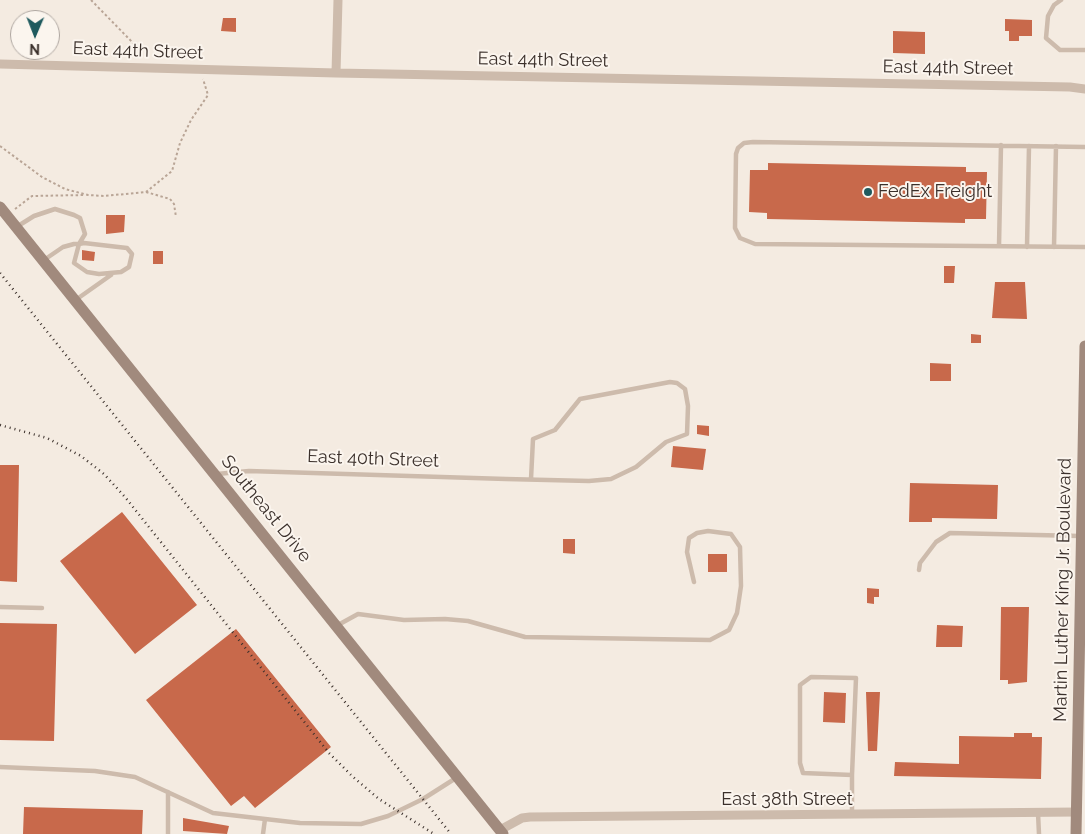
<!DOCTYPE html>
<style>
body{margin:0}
#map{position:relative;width:1085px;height:834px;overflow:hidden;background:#f4ebe1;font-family:Raleway,sans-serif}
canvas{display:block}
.north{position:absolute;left:10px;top:10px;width:50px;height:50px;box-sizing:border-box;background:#fbf5ee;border:1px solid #aea6a0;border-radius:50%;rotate:181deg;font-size:14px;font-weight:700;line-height:20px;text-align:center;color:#3b302b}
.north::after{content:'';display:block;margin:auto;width:18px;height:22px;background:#1f5a5e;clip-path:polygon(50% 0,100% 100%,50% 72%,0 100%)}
</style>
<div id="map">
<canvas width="1085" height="834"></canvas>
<div class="north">N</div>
</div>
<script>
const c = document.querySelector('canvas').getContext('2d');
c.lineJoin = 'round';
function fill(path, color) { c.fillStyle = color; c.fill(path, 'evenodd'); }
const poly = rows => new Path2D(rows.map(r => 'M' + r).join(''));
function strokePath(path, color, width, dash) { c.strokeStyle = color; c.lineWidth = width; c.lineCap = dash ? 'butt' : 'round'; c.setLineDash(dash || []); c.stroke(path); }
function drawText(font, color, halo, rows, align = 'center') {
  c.font = font + ' Raleway,sans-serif'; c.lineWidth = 4; c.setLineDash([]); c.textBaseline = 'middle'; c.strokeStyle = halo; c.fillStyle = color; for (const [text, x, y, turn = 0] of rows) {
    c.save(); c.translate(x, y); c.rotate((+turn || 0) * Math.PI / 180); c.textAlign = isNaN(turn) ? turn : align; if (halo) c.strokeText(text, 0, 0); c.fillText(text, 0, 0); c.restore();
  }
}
const building = poly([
 [223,18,236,18,236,32,221,31],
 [1005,19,1032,20,1032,36,1019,36,1019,41,1009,41,1009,31,1005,31],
 [893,31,925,32,925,54,893,53],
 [768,163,966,167,966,172,987,172,986,219,965,219,965,223,767,219,767,213,749,212,750,170,768,170],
 [106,215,125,215,124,232,106,234],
 [82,250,95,252,94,261,82,260],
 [153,251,163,251,163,264,153,264],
 [944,266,955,266,954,283,944,283],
 [995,282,1025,282,1027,319,992,318],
 [971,334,981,335,981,343,971,343],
 [930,363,951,364,951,381,930,381],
 [697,425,709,426,709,436,697,434],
 [673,446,706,449,703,470,671,467],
 [0,465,19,465,17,582,0,581],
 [910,483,998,485,997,519,932,518,932,522,909,522],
 [122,512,197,605,135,654,60,561],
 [563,539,575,539,575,554,563,553],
 [708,554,727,554,727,572,708,572],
 [867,588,879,589,879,597,874,597,874,604,867,603],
 [1001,607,1029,607,1027,682,1008,684,1008,680,1000,680],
 [0,623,57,624,54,741,0,740],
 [937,625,963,626,962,647,936,647],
 [236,629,331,747,255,808,244,796,231,806,146,700],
 [824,692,846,693,845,723,823,722],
 [866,692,880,692,877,751,868,751],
 [1014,733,1032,733,1032,737,1042,737,1041,779,894,776,895,762,959,764,959,736,1014,737],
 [24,807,143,810,142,834,23,834],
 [183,818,229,826,227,834,183,831]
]);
const path = poly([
 [91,0,137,47],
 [0,146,42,177,65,189,88,195,104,196,146,192,172,171,180,143,191,120,208,95,203,79],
 [146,192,170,199,174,204,176,217],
 [15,209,32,196,85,195]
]);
const lane = poly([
 [1061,0,1054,5,1048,16,1046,38,1060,50,1085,50],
 [1085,147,753,142,744,143,738,148,736,154,735,228,740,238,755,244,1085,247],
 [18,226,34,216,55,209,74,215,80,218,85,234,79,244,74,263,87,272,99,274,121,272,129,267,132,254,127,248,84,243,79,244,74,244,63,247,44,260],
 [999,246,1001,145],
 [1027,247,1029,146],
 [1054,247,1056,146],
 [77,299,111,275],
 [217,474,249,471,506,479,589,481,611,479,636,467,666,442,687,434,688,406,685,389,677,383,670,382,580,399,555,430,533,439,531,479],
 [919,570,920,563,936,542,950,533,1080,536],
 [0,607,42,608],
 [338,625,358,614,404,620,445,619,468,621,525,637,710,640,729,630,737,613,741,586,740,547,731,534,708,531,697,533,689,538,687,552,694,582],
 [0,767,95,771,135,777,213,813,300,823,361,824,388,816,423,799,456,778],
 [852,775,856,678,811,677,800,685,800,763,803,773,852,775,852,814],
 [168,792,168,834],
 [1038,813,1039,834],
 [263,834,265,819]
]);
const street = poly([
 [0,64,336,73,1070,87,1085,89],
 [336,73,338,0],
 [500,830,522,818,530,817,1077,812]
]);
const secondary = poly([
 [0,207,503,834],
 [1076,834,1085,346]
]);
const rail = poly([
 [0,273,451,834],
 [0,425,47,438,81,456,104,474,125,497,329,753,352,776,379,799,434,834]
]);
const markers = [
 [868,192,5,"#1f5a5e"]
];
const streetNames = [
 ["East 44th Street",138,51,2],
 ["East 44th Street",543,60,1],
 ["East 44th Street",948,68,1],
 ["East 40th Street",373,459,2],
 ["Southeast Drive",266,509,51],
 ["Martin Luther King Jr. Boulevard",1063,590,-89],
 ["East 38th Street",787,800]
];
const poiNames = [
 ["FedEx Freight",878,192]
];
fill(building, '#c8694b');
strokePath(path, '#b9a596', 2, [2.5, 2.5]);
strokePath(lane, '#cdbbac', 4.5);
strokePath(street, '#cdbbac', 9);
strokePath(secondary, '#a18a7d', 11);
strokePath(rail, '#3b302b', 2.5, [1, 4]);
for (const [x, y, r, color] of markers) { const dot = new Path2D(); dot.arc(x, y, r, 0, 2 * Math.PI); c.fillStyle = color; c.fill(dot); strokePath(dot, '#fbf5ee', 2); }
drawText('18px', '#3b302b', '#fbf5ee', streetNames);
drawText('18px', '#3b302b', '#fbf5ee', poiNames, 'left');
</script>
